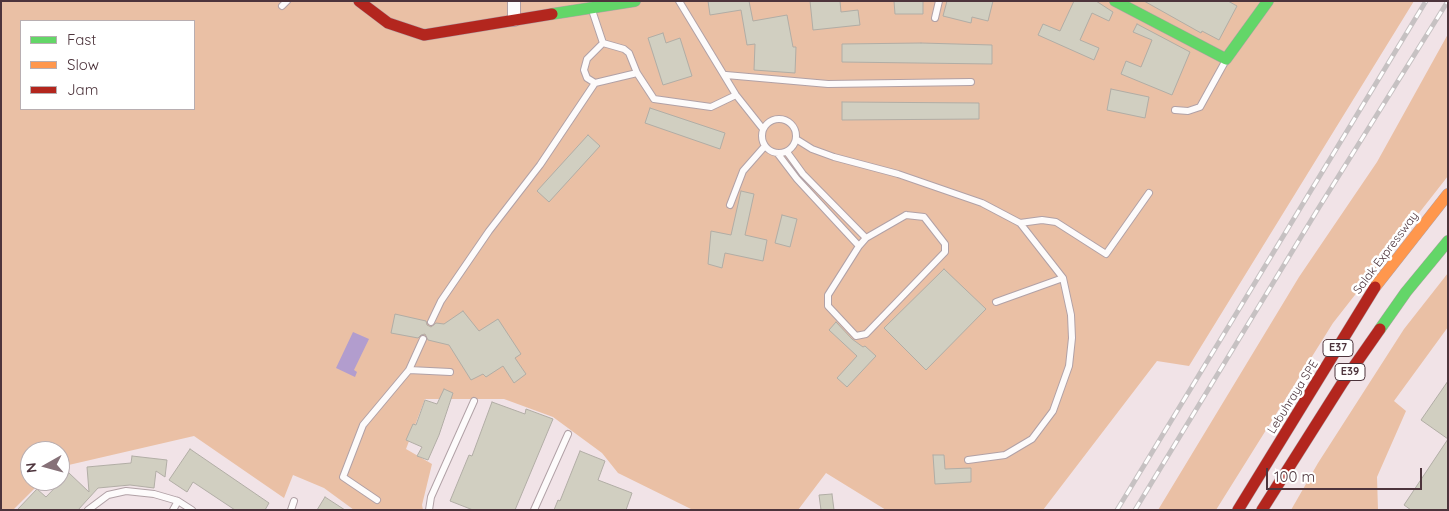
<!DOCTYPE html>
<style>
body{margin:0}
#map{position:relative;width:1449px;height:511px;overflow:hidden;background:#f1e3e7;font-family:Quicksand,sans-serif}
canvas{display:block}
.frame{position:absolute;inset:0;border:2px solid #4d343c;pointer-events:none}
.legend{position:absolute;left:20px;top:20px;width:175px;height:90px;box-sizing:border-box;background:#fff;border:1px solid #b8aeb1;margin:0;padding:6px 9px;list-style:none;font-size:15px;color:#4d343c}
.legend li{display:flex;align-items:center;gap:10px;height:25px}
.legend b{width:25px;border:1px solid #b8aeb1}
.north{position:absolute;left:20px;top:441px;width:50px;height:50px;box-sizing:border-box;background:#fff;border:1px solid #b8aeb1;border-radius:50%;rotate:263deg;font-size:14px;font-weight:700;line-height:20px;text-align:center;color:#4d343c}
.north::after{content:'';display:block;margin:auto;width:18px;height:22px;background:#867178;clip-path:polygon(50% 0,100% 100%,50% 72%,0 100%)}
.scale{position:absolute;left:1266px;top:468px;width:156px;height:22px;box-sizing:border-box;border:2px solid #4d343c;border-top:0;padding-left:6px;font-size:15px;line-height:18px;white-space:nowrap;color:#4d343c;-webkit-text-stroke:4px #fff;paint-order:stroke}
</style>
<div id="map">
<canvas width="1449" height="511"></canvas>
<div class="frame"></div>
<ul class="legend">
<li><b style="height:6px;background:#63d668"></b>Fast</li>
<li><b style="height:6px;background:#ff974d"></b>Slow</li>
<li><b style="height:6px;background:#b3261e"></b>Jam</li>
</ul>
<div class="north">N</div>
<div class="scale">100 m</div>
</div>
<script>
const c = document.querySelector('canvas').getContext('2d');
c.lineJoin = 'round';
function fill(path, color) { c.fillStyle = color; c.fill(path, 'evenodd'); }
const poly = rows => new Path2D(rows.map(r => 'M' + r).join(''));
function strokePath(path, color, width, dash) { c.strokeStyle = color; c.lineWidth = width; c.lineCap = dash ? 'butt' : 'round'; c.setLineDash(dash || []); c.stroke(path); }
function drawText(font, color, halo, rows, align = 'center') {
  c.font = font + ' Quicksand,sans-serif'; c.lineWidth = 5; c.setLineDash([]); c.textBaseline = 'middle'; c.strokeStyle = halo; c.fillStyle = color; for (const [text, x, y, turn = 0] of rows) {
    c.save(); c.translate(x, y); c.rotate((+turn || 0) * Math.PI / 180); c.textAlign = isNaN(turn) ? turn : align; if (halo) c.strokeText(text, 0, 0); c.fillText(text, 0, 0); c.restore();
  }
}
const forest = poly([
 [1,1,1414,1,1189,366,1157,361,1043,510,886,510,826,473,798,510,693,510,618,473,602,453,553,417,504,399,425,399,406,449,432,464,422,505,423,510,354,510,324,488,293,475,284,498,194,436,60,467,60,451,30,451,30,481,42,481,13,510,1,510],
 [21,21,194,21,194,109,21,109],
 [1448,34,1448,176,1333,323,1216,510,1158,510,1299,277,1377,162],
 [1448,273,1448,327,1394,401,1406,411,1377,477,1378,510,1291,510,1318,463,1404,329]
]);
const water = poly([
 [353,332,369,339,354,370,357,372,355,377,336,368]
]);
const building = poly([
 [708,1,749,1,753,21,787,15,793,47,796,47,795,73,754,70,755,44,747,45,741,10,710,15,708,1],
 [810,1,840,1,841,12,858,10,860,25,813,30,810,1],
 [894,1,923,1,923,14,895,14,894,1],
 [947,1,993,1,988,21,972,17,971,23,943,16,947,1],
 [1074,1,1096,1,1113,12,1109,21,1092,13,1080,40,1099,48,1094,60,1038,35,1043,24,1060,31,1074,1],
 [1144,1,1228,1,1237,6,1219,40,1202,31,1201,33,1144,1],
 [1137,24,1190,52,1172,95,1121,74,1126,61,1141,67,1152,40,1133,32,1137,24],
 [663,33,666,43,680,38,692,76,663,85,648,38,663,33],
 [921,43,992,45,992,64,842,62,842,44,921,43],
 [1111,89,1149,97,1145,118,1107,110,1111,89],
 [842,102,979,103,979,119,842,120,842,102],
 [650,108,725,133,720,149,645,123,650,108],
 [588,135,600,146,549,202,537,191,588,135],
 [741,191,754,194,745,235,767,240,763,261,725,253,722,268,708,264,711,231,731,235,741,191],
 [782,215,797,219,790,247,775,243,782,215],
 [944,269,986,309,926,370,884,328,944,269],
 [463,311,479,331,498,319,521,354,515,358,526,374,514,383,503,366,486,377,483,374,471,380,449,345,428,340,425,334,421,335,418,338,391,333,395,314,426,321,427,325,431,327,436,323,444,324,463,311],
 [836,322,852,339,863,347,865,346,876,356,847,387,837,378,857,356,829,330,836,322],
 [1448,381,1448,510,1411,510,1404,505,1448,439,1421,420,1448,381],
 [444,389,453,393,439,435,428,460,417,456,422,447,406,440,413,424,416,425,425,400,437,404,444,389],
 [492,402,525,414,526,409,553,419,515,510,473,510,450,501,469,455,472,456,492,402],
 [190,449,269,503,265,510,235,510,193,482,187,492,169,480,190,449],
 [580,451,605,461,598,480,632,493,626,510,554,510,558,500,560,501,580,451],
 [933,455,944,455,945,469,971,468,971,482,935,484,933,455],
 [132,456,167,460,165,477,156,471,154,488,130,485,98,488,78,510,17,510,37,489,46,497,69,473,89,492,87,467,131,463,132,456],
 [832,494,834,510,821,510,819,495,832,494],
 [325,497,345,510,317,510,325,497]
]);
const lane = poly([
 [679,1,736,95,763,129],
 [282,6,287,1],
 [592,10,603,43],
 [935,18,939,1],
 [637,73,595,83,587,78,584,70,587,59,603,43,624,49,629,53,637,73,654,99,711,107,736,95],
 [726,75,828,84,971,82],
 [1175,110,1188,111,1200,107,1226,60],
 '762 136a17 17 0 1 1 34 0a17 17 0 1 1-34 0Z',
 [796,139,812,149,834,157,898,174,982,203,1020,223,1063,278,1071,315,1072,338,1069,366,1053,411,1032,439,1005,455,968,460],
 [787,152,803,174,866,238],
 [778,154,797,179,859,246],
 [730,205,743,171,765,146],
 [906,215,924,217,945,244,945,252,866,334,856,336,828,306,828,295,859,246,866,238,906,215],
 [1020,223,1042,220,1056,222,1106,254,1149,193],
 [996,302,1063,278],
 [431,322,441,301,489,231,540,165,595,83],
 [409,370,450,372],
 [377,500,343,477,363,425,409,370,423,339],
 [88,510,108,495,126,491,154,494,178,501,192,510],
 [173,510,178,501],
 [291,510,294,501],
 [429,510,431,497,474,401],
 [534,510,568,434]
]);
const street = poly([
 [514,20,514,1]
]);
const fast = poly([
 [1115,1,1226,59,1268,1],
 [552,14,635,1],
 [1380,329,1406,292,1448,241]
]);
const slow = poly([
 [1375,287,1448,194]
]);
const jam = poly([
 [359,1,388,23,424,35,552,14],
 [1238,510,1375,287],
 [1262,510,1343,382,1380,329]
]);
const rail = poly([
 [1117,510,1426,1],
 [1135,510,1318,209,1448,1]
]);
const shields = [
 [1338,348,30],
 [1350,372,30]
];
const shieldNames = [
 ["E37",1338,348],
 ["E39",1350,372]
];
const streetNames = [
 ["Salak Expressway",1386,253,-53],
 ["Lebuhraya SPE",1293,397,-58]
];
fill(forest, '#eac0a5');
fill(water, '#b29dce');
fill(building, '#d1cfc1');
strokePath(building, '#b1ada5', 1);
strokePath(lane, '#b1a1a6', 8);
strokePath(street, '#b1a1a6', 14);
strokePath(fast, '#b1a1a6', 12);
strokePath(slow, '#b1a1a6', 12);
strokePath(jam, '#b1a1a6', 12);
strokePath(lane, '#fdfbfb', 6);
strokePath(street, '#fdfbfb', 12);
strokePath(fast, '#63d668', 11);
strokePath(slow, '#ff974d', 11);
strokePath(jam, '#b3261e', 11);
strokePath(rail, '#c6c1c2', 5);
strokePath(rail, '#fff', 3, [9]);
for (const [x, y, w] of shields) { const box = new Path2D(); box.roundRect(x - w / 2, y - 8.5, w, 17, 4); c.fillStyle = '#fff'; c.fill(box); strokePath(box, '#4d343c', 1); }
drawText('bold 11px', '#4d343c', null, shieldNames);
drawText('12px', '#4d343c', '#fff', streetNames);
</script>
